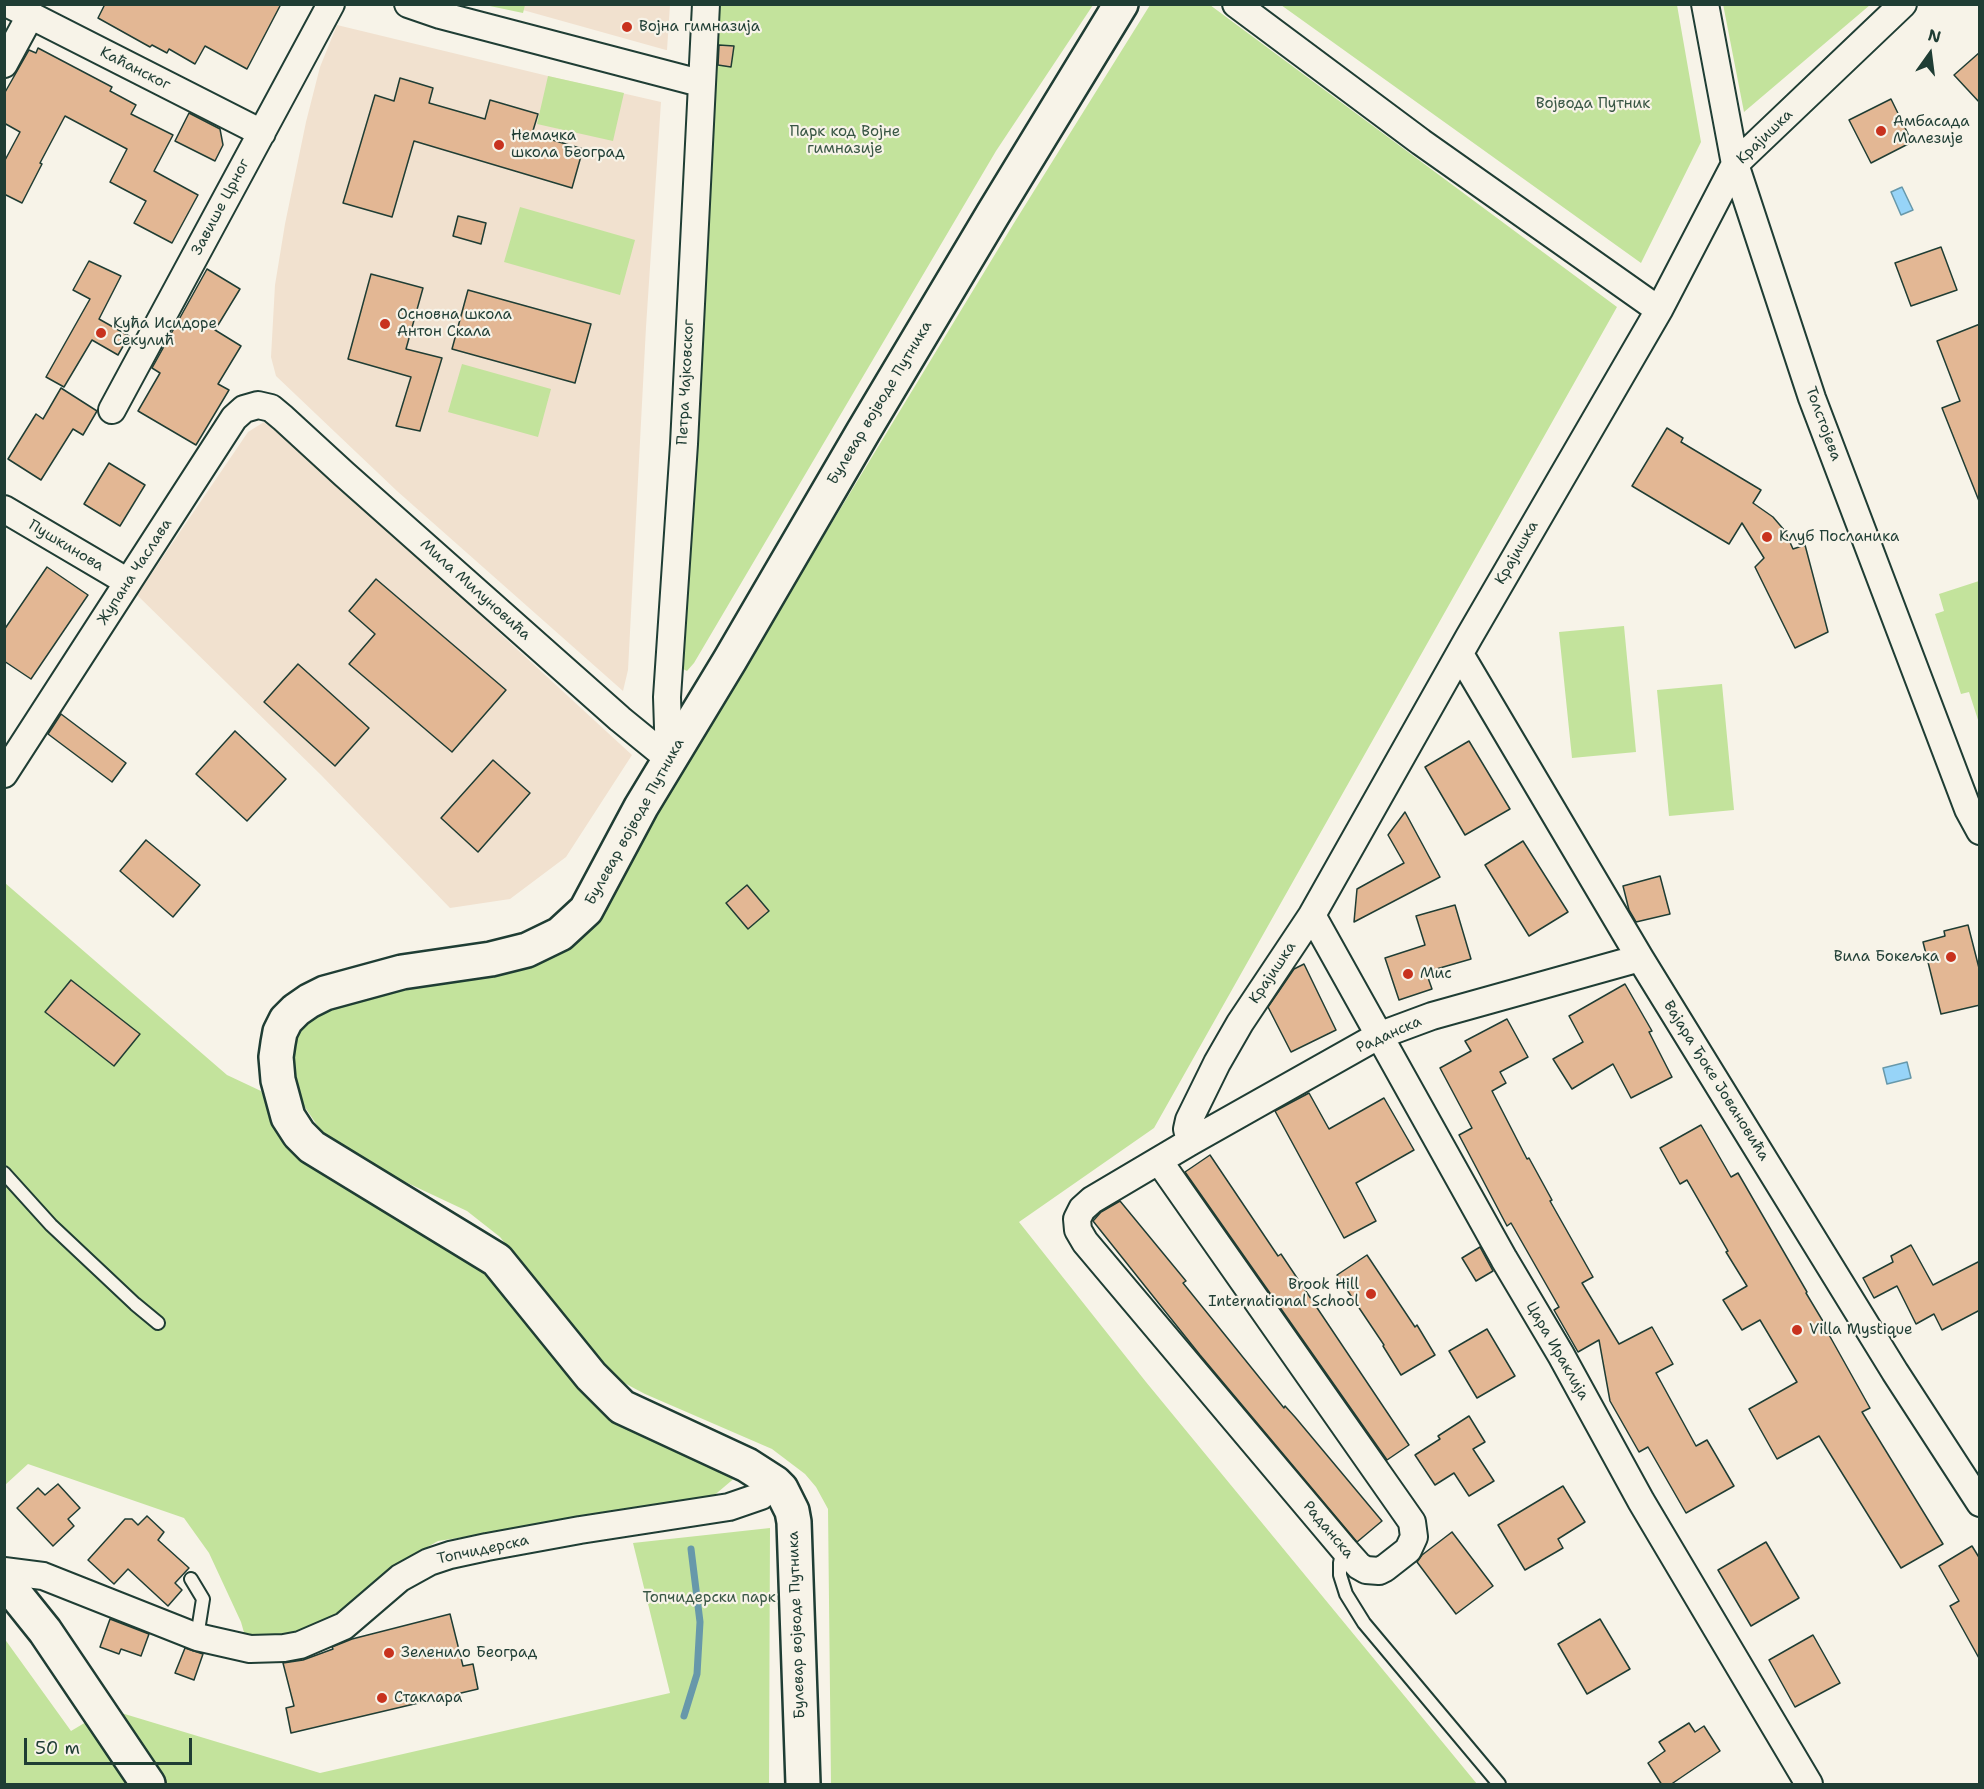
<!DOCTYPE html>
<meta charset="utf-8">
<style>
body{margin:0}
#map{position:relative;width:1984px;height:1789px;overflow:hidden;background:#f7f3e8;font-family:"Shantell Sans",sans-serif}
canvas{display:block}
.frame{position:absolute;inset:0;border:6px solid #1f3d34;pointer-events:none}
.north{position:absolute;left:1900px;top:24px;width:60px;height:60px;-webkit-text-stroke:4px #f7f3e8;paint-order:stroke;rotate:14deg;font-size:16px;font-weight:700;line-height:24px;text-align:center;color:#1f3d34}
.north::after{content:'';display:block;margin:auto;width:21px;height:27px;background:#1f3d34;clip-path:polygon(50% 0,100% 100%,50% 72%,0 100%)}
.scale{position:absolute;left:24px;top:1738px;width:168px;height:27px;box-sizing:border-box;border:3px solid #1f3d34;border-top:0;padding-left:8px;font-size:18px;line-height:21px;white-space:nowrap;color:#1f3d34;-webkit-text-stroke:4px #f7f3e8;paint-order:stroke}
</style>
<div id="map">
<canvas width="1984" height="1789"></canvas>
<div class="frame"></div>
<div class="north">N</div>
<div class="scale">50 m</div>
</div>
<script>
const c = document.querySelector('canvas').getContext('2d');
c.lineJoin = 'round';
function fill(path, color) { c.fillStyle = color; c.fill(path, 'evenodd'); }
const poly = rows => new Path2D(rows.map(r => 'M' + r).join(''));
function strokePath(path, color, width, dash) { c.strokeStyle = color; c.lineWidth = width; c.lineCap = dash ? 'butt' : 'round'; c.setLineDash(dash || []); c.stroke(path); }
function drawText(font, color, halo, rows, align = 'center') {
  c.font = font + ' "Shantell Sans",sans-serif'; c.lineWidth = 4.5; c.setLineDash([]); c.textBaseline = 'middle'; c.strokeStyle = halo; c.fillStyle = color; for (const [text, x, y, turn = 0] of rows) {
    c.save(); c.translate(x, y); c.rotate((+turn || 0) * Math.PI / 180); c.textAlign = isNaN(turn) ? turn : align; if (halo) c.strokeText(text, 0, 0); c.fillText(text, 0, 0); c.restore();
  }
}
const built = poly([
 [505,5,670,5,667,50,666,50],
 [337,25,548,76,661,102,646,327,628,670,623,691,397,491,276,376,271,357,275,285,285,224,306,122,320,67],
 [264,422,306,455,632,755,566,857,510,899,450,908,321,775,137,595,248,432]
]);
const green = poly([
 [1723,4,1870,4,1870,5,1744,112],
 [485,5,525,4,525,5,523,13],
 [719,5,1093,5,996,151,694,663,687,671,679,667],
 [1150,5,1210,5,1617,307,1154,1128,1019,1222,1146,1382,1477,1784,831,1784,828,1509,816,1487,805,1474,772,1449,645,1394,613,1377,500,1237,467,1211,382,1171,323,1134,294,1091,289,1067,297,1027,313,1009,594,925,611,900,686,763,1014,223],
 [1281,5,1677,5,1701,142,1641,263],
 [548,76,624,93,613,141,537,124],
 [520,207,635,240,620,295,504,262],
 [462,364,551,389,538,437,448,412],
 [1979,581,1980,581,1979,723,1969,692,1961,694,1935,614,1944,611,1939,594],
 [1624,626,1636,752,1572,758,1559,632],
 [1722,684,1734,810,1669,816,1657,690],
 [5,883,227,1075,261,1091,274,1121,466,1249,584,1387,737,1476,711,1498,617,1510,510,1530,438,1541,396,1565,339,1613,295,1632,279,1635,254,1637,245,1636,241,1622,209,1553,184,1518,28,1464,5,1485],
 [770,1528,769,1784,5,1784,4,1638,71,1731,108,1709,320,1773,670,1693,633,1543]
]);
const water = poly([
 [1902,187,1913,210,1901,215,1891,192,1902,187],
 [1907,1062,1911,1078,1887,1084,1883,1068,1907,1062]
]);
const stream = poly([
 [684,1716,697,1674,700,1622,691,1549]
]);
const building = poly([
 [105,4,281,4,247,69,205,46,195,64,169,49,167,53,152,45,150,47,98,18,105,4],
 [719,45,734,46,731,67,718,65,719,45],
 [38,48,112,87,110,91,136,105,131,114,173,135,154,171,198,195,172,243,134,223,146,201,110,182,127,149,65,116,40,163,42,164,22,203,4,194,4,162,20,132,4,123,4,94,29,50,36,53,38,48],
 [1980,52,1980,103,1954,75,1980,52],
 [400,78,433,88,429,103,485,119,490,100,538,114,532,134,583,149,572,188,414,141,392,217,343,203,375,95,394,101,400,78],
 [1891,99,1912,142,1871,163,1849,120,1891,99],
 [189,113,220,129,223,145,215,161,175,141,189,113],
 [458,216,486,223,481,244,453,236,458,216],
 [1941,247,1957,290,1911,306,1895,263,1941,247],
 [89,261,121,276,99,319,129,336,118,355,92,340,64,387,46,377,90,299,73,290,89,261],
 [207,269,240,289,215,330,241,346,218,384,229,390,196,445,138,411,160,373,152,368,207,269],
 [371,274,423,288,406,349,442,358,420,431,396,426,411,377,348,359,371,274],
 [468,290,591,324,575,383,452,349,468,290],
 [1980,324,1980,501,1979,501,1942,408,1960,401,1937,341,1980,324],
 [61,388,97,411,83,435,73,429,41,480,8,459,36,414,43,419,61,388],
 [1667,428,1683,438,1681,442,1761,490,1753,503,1773,517,1785,531,1793,549,1805,545,1828,632,1795,648,1755,567,1764,558,1742,523,1729,544,1632,486,1667,428],
 [109,463,145,485,120,526,84,504,109,463],
 [47,567,88,595,31,679,4,661,4,630,47,567],
 [376,579,506,690,452,752,349,664,375,634,349,611,376,579],
 [298,664,369,728,335,766,264,702,298,664],
 [61,714,126,763,112,782,48,734,61,714],
 [235,731,286,779,247,821,196,774,235,731],
 [1469,741,1510,809,1465,835,1425,767,1469,741],
 [493,760,530,793,478,852,441,818,493,760],
 [1405,812,1440,877,1354,922,1357,889,1404,863,1388,835,1405,812],
 [146,840,200,885,173,917,120,871,146,840],
 [1523,841,1568,912,1529,936,1485,865,1523,841],
 [1660,876,1670,914,1636,922,1629,910,1623,886,1660,876],
 [747,885,769,911,748,929,726,903,747,885],
 [1455,905,1471,959,1426,972,1432,989,1399,1000,1385,958,1425,945,1416,916,1455,905],
 [1968,925,1980,972,1980,1005,1941,1014,1923,942,1945,936,1944,931,1968,925],
 [1304,964,1336,1030,1291,1052,1268,1007,1294,969,1304,964],
 [71,980,140,1034,114,1066,45,1012,71,980],
 [1625,984,1652,1031,1649,1032,1672,1077,1631,1098,1613,1064,1572,1089,1553,1059,1583,1042,1569,1016,1625,984],
 [1507,1019,1528,1057,1500,1072,1506,1083,1492,1091,1527,1159,1529,1158,1552,1200,1550,1201,1593,1277,1582,1283,1619,1344,1652,1327,1673,1364,1656,1373,1696,1446,1707,1440,1734,1486,1686,1513,1648,1447,1639,1452,1610,1401,1599,1340,1578,1352,1554,1310,1559,1307,1511,1223,1507,1226,1459,1135,1472,1128,1440,1068,1471,1051,1465,1041,1507,1019],
 [1309,1093,1329,1129,1384,1098,1414,1150,1356,1183,1376,1221,1344,1238,1275,1111,1309,1093],
 [1701,1125,1731,1177,1738,1173,1807,1292,1806,1293,1830,1333,1828,1333,1870,1408,1862,1412,1943,1544,1901,1568,1819,1436,1777,1459,1749,1409,1797,1382,1760,1320,1742,1330,1723,1300,1747,1286,1726,1252,1728,1251,1687,1180,1680,1184,1660,1148,1701,1125],
 [1210,1155,1278,1256,1281,1254,1409,1445,1387,1460,1185,1172,1210,1155],
 [1120,1201,1186,1281,1183,1283,1284,1408,1285,1406,1295,1417,1382,1521,1357,1542,1200,1355,1093,1221,1101,1212,1120,1201],
 [1911,1245,1933,1285,1980,1261,1980,1310,1942,1330,1934,1314,1916,1324,1897,1286,1874,1298,1863,1278,1893,1262,1891,1256,1911,1245],
 [1480,1247,1493,1271,1476,1281,1462,1258,1480,1247],
 [1367,1255,1415,1327,1417,1325,1435,1355,1401,1375,1383,1346,1384,1345,1337,1275,1367,1255],
 [1487,1329,1515,1376,1477,1398,1449,1351,1487,1329],
 [1469,1416,1485,1442,1473,1449,1494,1481,1469,1496,1454,1473,1435,1485,1415,1455,1440,1439,1438,1436,1469,1416],
 [58,1484,80,1508,68,1519,74,1526,53,1546,17,1508,38,1488,45,1495,58,1484],
 [1563,1486,1585,1522,1558,1539,1563,1548,1525,1570,1498,1525,1563,1486],
 [147,1516,164,1532,158,1540,189,1568,175,1583,182,1590,168,1606,128,1569,114,1584,88,1560,125,1519,132,1519,138,1525,147,1516],
 [1452,1532,1493,1586,1456,1614,1417,1562,1422,1555,1452,1532],
 [1766,1542,1799,1598,1751,1626,1718,1570,1766,1542],
 [1972,1546,1980,1559,1980,1660,1950,1606,1959,1601,1939,1566,1972,1546],
 [450,1614,463,1666,473,1664,478,1689,291,1733,286,1708,294,1706,283,1663,303,1660,333,1649,332,1647,352,1639,450,1614],
 [110,1619,149,1634,141,1656,121,1649,119,1654,100,1647,110,1619],
 [1600,1619,1630,1669,1587,1694,1558,1644,1600,1619],
 [1813,1635,1840,1683,1795,1707,1769,1660,1813,1635],
 [185,1648,203,1654,194,1680,175,1673,185,1648],
 [1689,1723,1695,1732,1704,1726,1720,1751,1670,1785,1662,1785,1648,1763,1665,1751,1659,1742,1689,1723]
]);
const lane = poly([
 [4,1173,51,1225,135,1304,158,1323],
 [1343,1548,1340,1563,1340,1575,1346,1594,1364,1623,1499,1784],
 [191,1579,203,1599,197,1637]
]);
const street = poly([
 [8,4,262,133],
 [408,4,440,15,700,83],
 [1236,4,1421,142,1659,310],
 [1705,4,1735,164,1812,398,1968,809,1980,831],
 [4,64,30,16],
 [112,410,331,4],
 [4,509,128,582],
 [1460,654,1640,958,1895,1372,1980,1503],
 [669,759,667,697,684,444,706,4],
 [4,774,234,418,244,409,258,405,271,408,283,418,344,474,620,719,669,759],
 [1312,915,1504,1259,1561,1355,1641,1501,1809,1784],
 [1190,1142,1187,1129,1189,1120,1217,1063,1240,1023,1312,915,1469,637,1659,310,1735,164,1903,4],
 [1159,1161,1412,1522,1414,1537,1408,1550,1385,1568,1379,1571,1366,1570,1359,1566,1343,1548,1085,1242,1078,1230,1077,1219,1082,1209,1092,1200,1190,1142,1378,1036,1432,1016,1640,958],
 [4,1571,43,1576,197,1637,250,1649,284,1648,300,1645,344,1626,400,1578,429,1562,450,1555,487,1547,580,1530,729,1507,761,1496,775,1483]
]);
const secondary = poly([
 [4,1580,45,1631,148,1784],
 [803,1784,794,1522,792,1511,781,1489,775,1483,747,1465,622,1407,591,1376,497,1260,312,1147,299,1134,288,1117,278,1080,276,1057,278,1043,280,1032,286,1020,296,1010,309,1001,325,993,402,972,491,959,527,950,560,934,586,910,641,807,730,660,863,432,993,214,1121,4]
]);
const markers = [
 [627,27,6,"#c8321e"],
 [1881,131,6,"#c8321e"],
 [499,145,6,"#c8321e"],
 [385,324,6,"#c8321e"],
 [101,333,6,"#c8321e"],
 [1767,537,6,"#c8321e"],
 [1951,957,6,"#c8321e"],
 [1408,974,6,"#c8321e"],
 [1371,1294,6,"#c8321e"],
 [1797,1330,6,"#c8321e"],
 [389,1653,6,"#c8321e"],
 [382,1698,6,"#c8321e"]
];
const poiNames = [
 ["Војна гимназија",639,27],
 ["Амбасада",1893,122],
 ["Малезије",1893,139],
 ["Немачка",511,136],
 ["школа Београд",511,153],
 ["Основна школа",397,315],
 ["Антон Скала",397,332],
 ["Кућа Исидоре",113,324],
 ["Секулић",113,341],
 ["Клуб Посланика",1779,537],
 ["Вила Бокељка",1939,957,"right"],
 ["Мис",1420,974],
 ["Brook Hill",1359,1285,"right"],
 ["International School",1359,1302,"right"],
 ["Villa Mystique",1809,1330],
 ["Зеленило Београд",401,1653],
 ["Стаклара",394,1698]
];
const streetNames = [
 ["Каћанског",135,69,27],
 ["Крајишка",1765,137,-44],
 ["Завише Црног",221,207,-62],
 ["Петра Чајковског",686,382,-87],
 ["Булевар војводе Путника",880,403,-59],
 ["Толстојева",1823,424,70],
 ["Пушкинова",66,546,31],
 ["Крајишка",1517,553,-60],
 ["Жупана Часлава",135,572,-57],
 ["Мила Милуновића",475,590,42],
 ["Булевар војводе Путника",635,822,-61],
 ["Крајишка",1273,973,-56],
 ["Раданска",1389,1035,-24],
 ["Вајара Ђоке Јовановића",1716,1081,58],
 ["Цара Ираклија",1557,1351,60],
 ["Раданска",1328,1530,50],
 ["Топчидерска",483,1550,-12],
 ["Булевар војводе Путника",797,1625,-92]
];
const parkNames = [
 ["Војвода Путник",1593,104],
 ["Парк код Војне",845,132],
 ["гимназије",845,149],
 ["Топчидерски парк",709,1598]
];
fill(built, '#f1e1cf');
fill(green, '#c3e39c');
fill(water, '#97d4f8');
strokePath(water, '#6798aa', 1.5);
strokePath(stream, '#6798aa', 7);
fill(building, '#e3b794');
strokePath(building, '#1f3d34', 1.5);
strokePath(lane, '#1f3d34', 16);
strokePath(street, '#1f3d34', 30);
strokePath(secondary, '#1f3d34', 38);
strokePath(lane, '#f7f3e8', 12);
strokePath(street, '#f7f3e8', 26);
strokePath(secondary, '#f7f3e8', 33);
for (const [x, y, r, color] of markers) { const dot = new Path2D(); dot.arc(x, y, r, 0, 2 * Math.PI); c.fillStyle = color; c.fill(dot); strokePath(dot, '#f7f3e8', 2); }
drawText('15px', '#1f3d34', '#f7f3e8', poiNames, 'left');
drawText('15px', '#1f3d34', '#f7f3e8', streetNames);
drawText('15px', '#385644', '#f7f3e8', parkNames);
</script>
